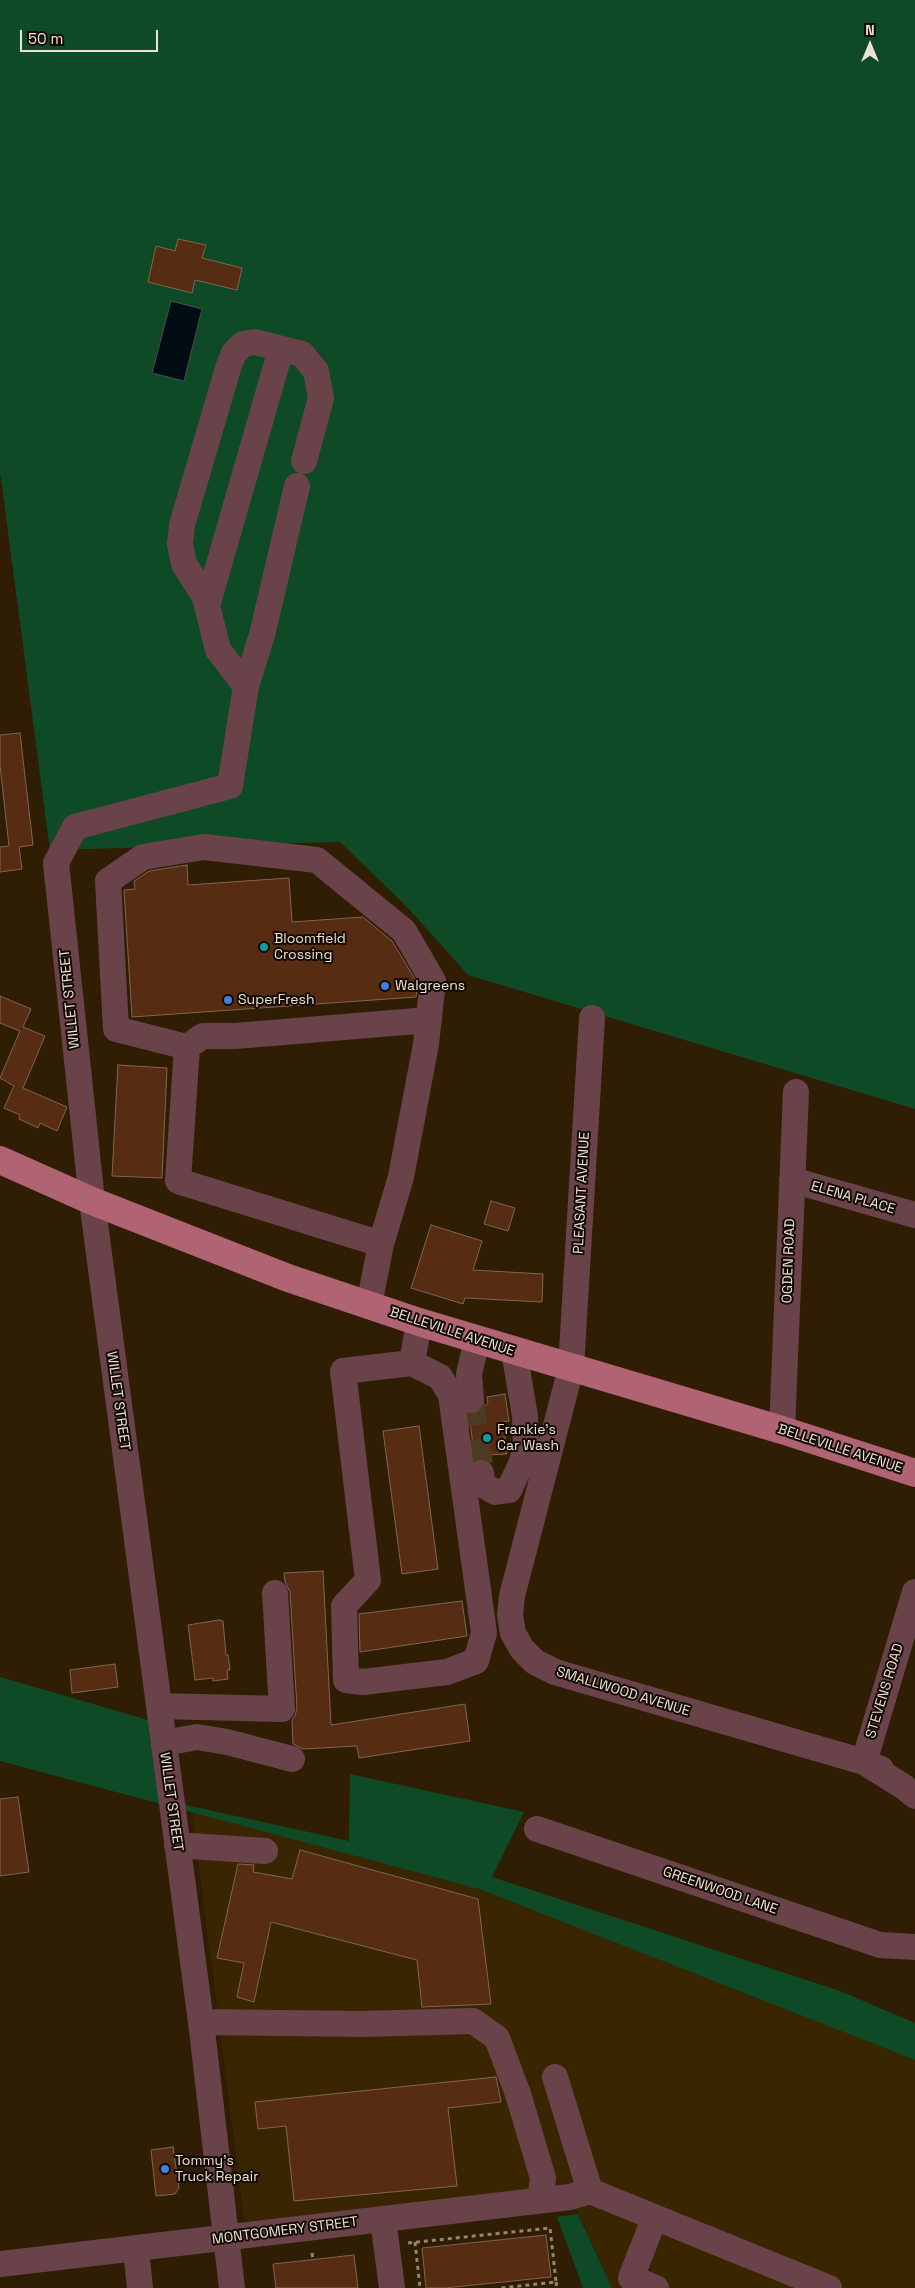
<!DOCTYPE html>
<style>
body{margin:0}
#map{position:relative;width:915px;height:2288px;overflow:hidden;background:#2f1e03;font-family:"Space Grotesk",sans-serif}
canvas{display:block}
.north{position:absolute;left:845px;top:20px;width:50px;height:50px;-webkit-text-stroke:4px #110902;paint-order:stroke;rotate:0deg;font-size:14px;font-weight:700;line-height:20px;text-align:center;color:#eee2d3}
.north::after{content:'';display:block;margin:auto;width:18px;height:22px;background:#eee2d3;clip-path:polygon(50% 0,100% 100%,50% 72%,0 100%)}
.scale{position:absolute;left:20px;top:30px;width:138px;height:22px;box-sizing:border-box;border:2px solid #eee2d3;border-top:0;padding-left:6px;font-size:15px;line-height:18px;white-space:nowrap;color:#eee2d3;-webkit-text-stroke:4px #110902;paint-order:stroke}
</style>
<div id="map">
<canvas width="915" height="2288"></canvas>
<div class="north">N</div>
<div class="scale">50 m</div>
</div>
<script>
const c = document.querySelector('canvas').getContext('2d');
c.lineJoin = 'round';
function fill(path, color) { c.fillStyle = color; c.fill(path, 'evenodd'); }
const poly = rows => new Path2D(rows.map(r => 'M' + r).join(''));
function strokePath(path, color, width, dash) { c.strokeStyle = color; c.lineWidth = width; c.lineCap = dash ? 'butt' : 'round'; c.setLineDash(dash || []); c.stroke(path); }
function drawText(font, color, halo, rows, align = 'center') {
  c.font = font + ' "Space Grotesk",sans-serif'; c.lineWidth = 4; c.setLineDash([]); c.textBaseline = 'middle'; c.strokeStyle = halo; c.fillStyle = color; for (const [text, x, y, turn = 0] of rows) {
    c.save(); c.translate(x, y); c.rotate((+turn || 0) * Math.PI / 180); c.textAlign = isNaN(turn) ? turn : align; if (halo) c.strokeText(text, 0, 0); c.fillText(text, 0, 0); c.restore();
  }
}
const built = poly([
 [192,1812,479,1889,915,2060,915,2288,612,2288,567,2187,248,2221,244,2217]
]);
const green = poly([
 [0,0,915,0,915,1109,468,975,407,907,340,842,50,850,0,472],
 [0,1677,162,1724,186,1805,349,1841,350,1774,524,1812,492,1877,840,1991,915,2023,915,2060,479,1889,0,1761],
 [578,2214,612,2288,583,2288,557,2217]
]);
const water = poly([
 [171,301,202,309,184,381,152,373,171,301]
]);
const building = poly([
 [178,239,206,245,202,258,242,268,237,290,195,280,192,293,148,282,156,246,175,251,178,239],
 [20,733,33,845,19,847,22,869,0,872,0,847,9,846,0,765,0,735,20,733],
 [187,865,188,885,289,878,292,922,363,917,392,941,418,984,416,997,132,1017,124,890,135,889,134,881,149,871,187,865],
 [0,996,31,1009,23,1027,45,1036,23,1088,67,1107,57,1131,40,1123,38,1128,19,1119,20,1115,4,1108,14,1086,0,1078,20,1031,0,1023,0,996],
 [118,1065,167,1068,162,1178,112,1176,118,1065],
 [491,1201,515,1208,508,1231,484,1224,491,1201],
 [431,1225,482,1241,473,1270,543,1274,542,1302,465,1298,463,1304,411,1288,431,1225],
 [505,1394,509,1421,503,1422,507,1454,488,1455,489,1461,480,1458,475,1460,469,1414,480,1412,488,1403,487,1397,505,1394],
 [419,1426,438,1569,402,1574,383,1431,419,1426],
 [323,1571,331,1725,465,1704,470,1741,359,1758,357,1746,303,1749,293,1744,292,1720,295,1716,297,1708,290,1592,285,1582,284,1573,323,1571],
 [462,1601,467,1636,360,1652,359,1614,462,1601],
 [219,1620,223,1621,226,1655,228,1655,230,1670,227,1670,228,1679,213,1681,213,1678,195,1680,188,1625,219,1620],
 [115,1664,118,1687,72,1693,70,1670,115,1664],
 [18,1797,29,1872,0,1876,0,1799,18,1797],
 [300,1850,478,1899,491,2004,422,2007,417,1960,271,1922,254,2002,237,1997,244,1963,217,1958,238,1864,254,1865,253,1872,292,1879,300,1850],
 [496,2077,501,2102,448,2108,457,2186,294,2201,286,2126,258,2129,255,2102,496,2077],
 [173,2147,179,2188,175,2194,156,2196,151,2150,173,2147],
 [546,2235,551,2277,445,2288,426,2288,422,2248,546,2235],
 [354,2255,358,2288,276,2288,273,2264,354,2255]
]);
const minorTunnel = poly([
 [471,1400,481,1473]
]);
const path = poly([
 [415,2242,420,2288],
 [408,2243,550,2228,556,2282,501,2288],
 [312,2253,313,2260],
 [556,2282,557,2288]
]);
const minor = poly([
 [297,486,262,635,246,686,218,650,205,597,184,564,180,544,182,525,229,365,234,353,243,344,255,342,302,354,316,371,321,398,304,461],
 [207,606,281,349],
 [592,1018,571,1368,512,1596,510,1615,513,1633,522,1649,535,1662,555,1672,864,1762,904,1787,915,1796],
 [187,1047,203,1036,235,1036,429,1020],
 [792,1180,915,1215],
 [369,1305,381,1244,178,1181,187,1047,116,1029,108,881,143,857,204,847,317,860,404,931,433,981,426,1044,401,1177,381,1244],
 [412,1363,440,1377,451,1395,484,1633,476,1661,447,1672,363,1682,346,1680,344,1606,368,1580,343,1371,412,1363],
 [412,1363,419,1322],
 [471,1400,469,1374,477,1340],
 [782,1430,796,1092],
 [481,1473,482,1484,495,1492,509,1490,522,1462,526,1445,525,1416,514,1351],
 [159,1706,282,1709,275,1593],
 [164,1743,197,1737,227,1742,292,1759],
 [881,1769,864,1762,915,1592],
 [537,1829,880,1945,915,1947],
 [177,1845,265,1851],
 [201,2022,362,2024,473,2021,497,2038,518,2094,543,2178,540,2200],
 [590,2191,829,2288],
 [383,2219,392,2288],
 [654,2219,631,2278,656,2288],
 [136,2249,140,2288],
 [0,2264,570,2197,590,2191,555,2077],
 [232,2288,201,2022,92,1201,56,863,75,827,230,786,246,686]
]);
const major = poly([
 [0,1160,92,1201,288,1278,419,1322,782,1430,915,1473]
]);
const markers = [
 [264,947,5,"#0f9aa8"],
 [385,986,5,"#3f7fe0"],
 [228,1000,5,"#3f7fe0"],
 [487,1438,5,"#0f9aa8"],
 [165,2169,5,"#3f7fe0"]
];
const poiNames = [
 ["Bloomfield",274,939],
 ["Crossing",274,955],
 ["Walgreens",395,986],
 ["SuperFresh",238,1000],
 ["Frankie's",497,1430],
 ["Car Wash",497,1446],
 ["Tommy's",175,2161],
 ["Truck Repair",175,2177]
];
const streetNames = [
 ["WILLET STREET",70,999,-96],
 ["PLEASANT AVENUE",582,1193,-87],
 ["ELENA PLACE",853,1198,16],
 ["OGDEN ROAD",789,1261,-88],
 ["BELLEVILLE AVENUE",452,1332,18],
 ["WILLET STREET",118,1401,82],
 ["BELLEVILLE AVENUE",840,1449,18],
 ["STEVENS ROAD",885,1691,-73],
 ["SMALLWOOD AVENUE",623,1692,17],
 ["WILLET STREET",171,1802,82],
 ["GREENWOOD LANE",720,1891,19],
 ["MONTGOMERY STREET",285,2231,-7]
];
fill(built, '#3a2501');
fill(green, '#0f4a27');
fill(water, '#020d13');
strokePath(water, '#494d4d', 1);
fill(building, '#562c13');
strokePath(building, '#836453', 1);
strokePath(minorTunnel, '#4c3b22', 26, [26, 13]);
strokePath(path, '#938570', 3, [4, 4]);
strokePath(minor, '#6a434a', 26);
strokePath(major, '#b06372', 28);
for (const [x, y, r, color] of markers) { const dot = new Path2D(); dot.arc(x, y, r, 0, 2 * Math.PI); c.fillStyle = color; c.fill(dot); strokePath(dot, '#110902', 2); }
drawText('14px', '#eee2d3', '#110902', poiNames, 'left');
drawText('14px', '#eee2d3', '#110902', streetNames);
</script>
